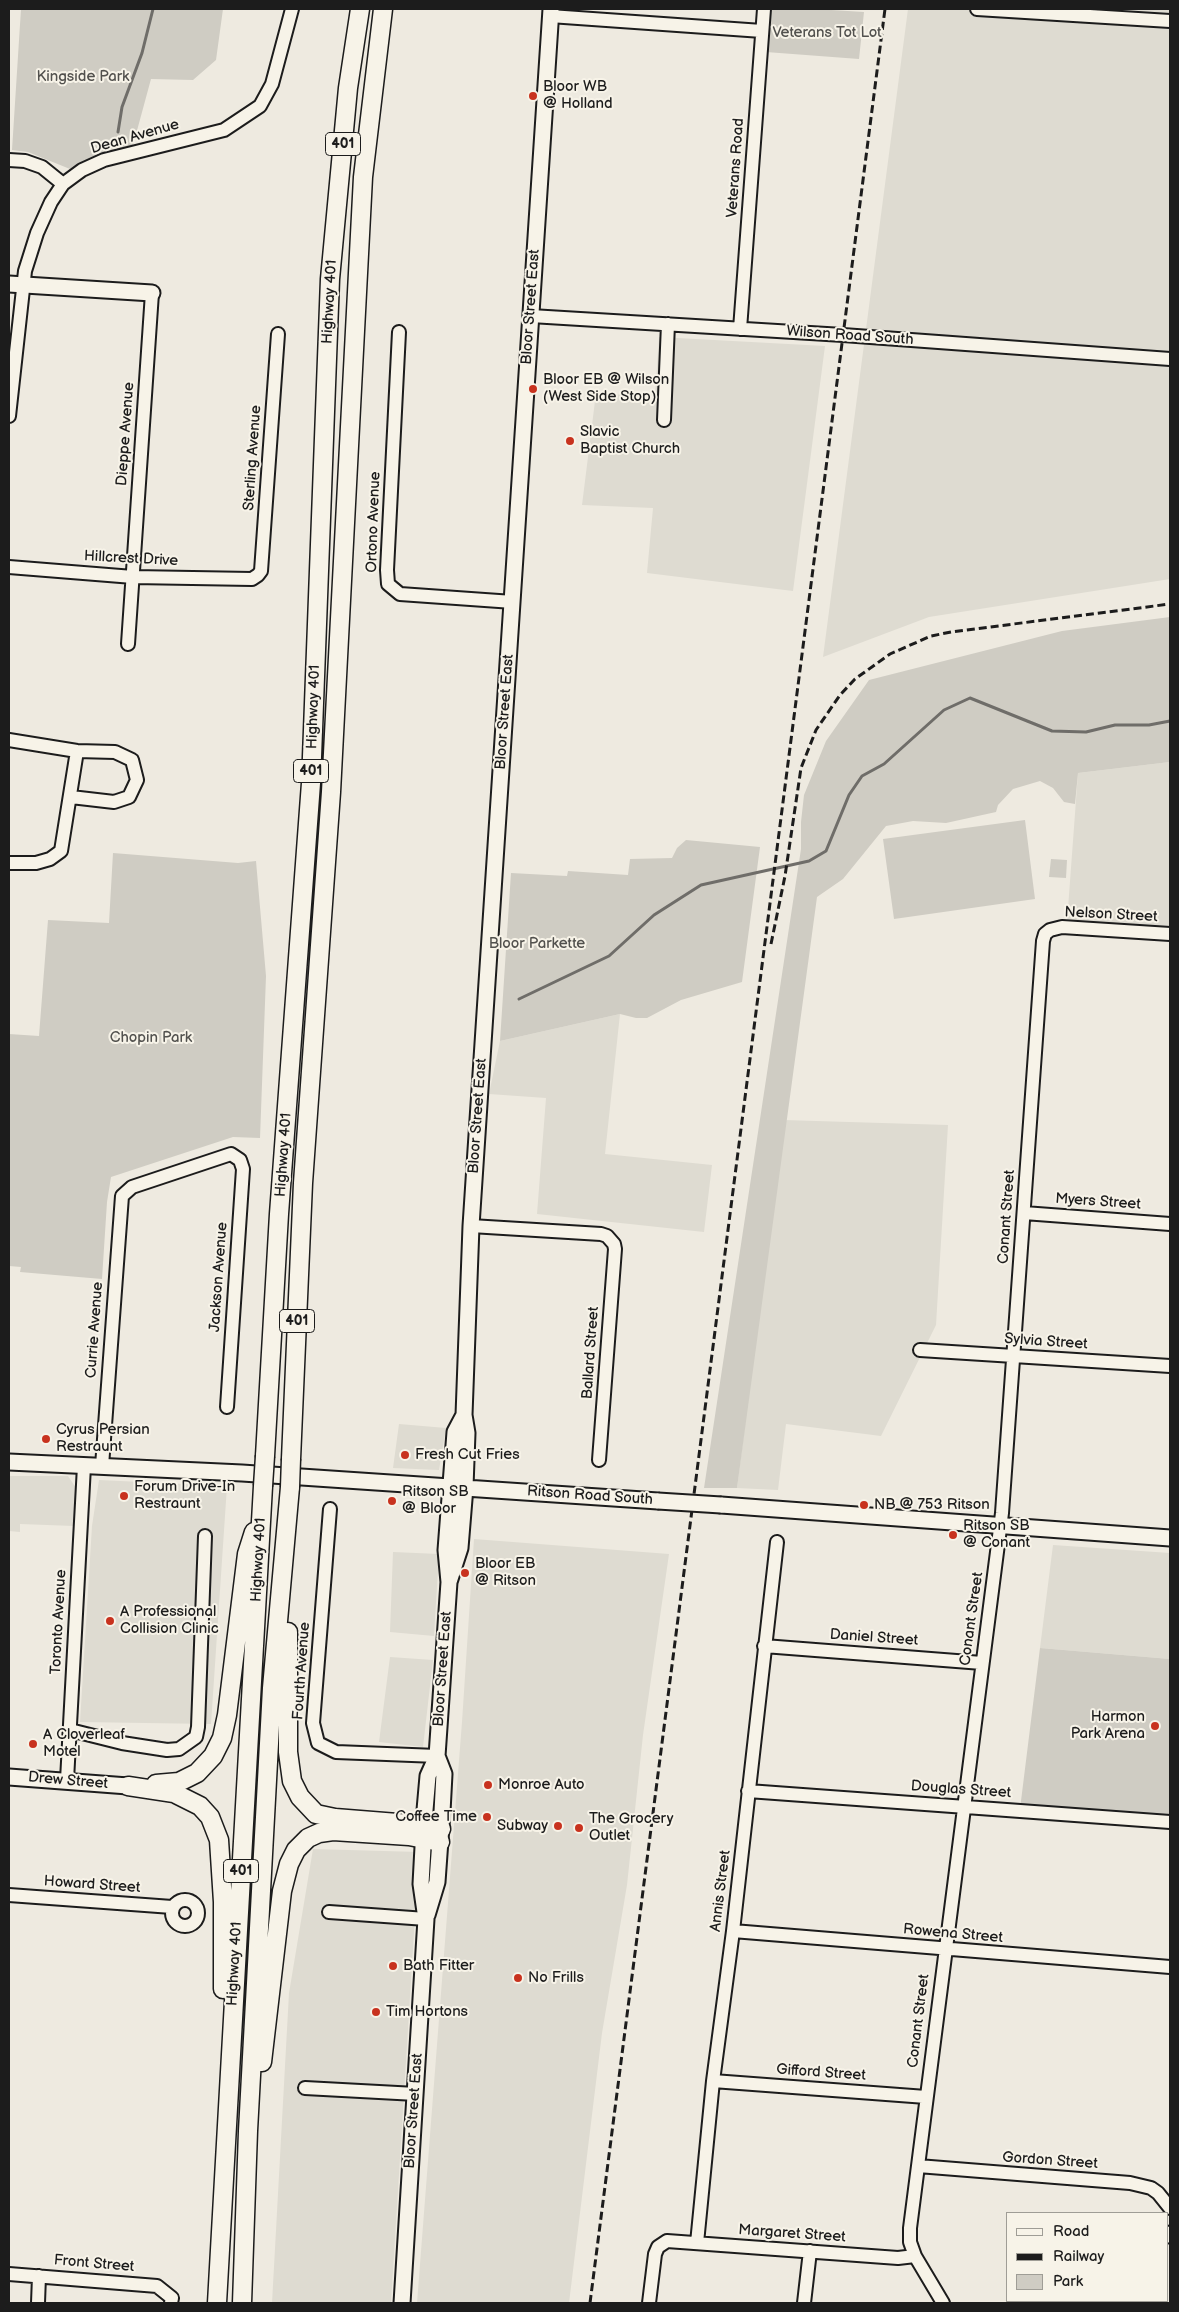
<!DOCTYPE html>
<style>
body{margin:0}
#map{position:relative;width:1179px;height:2312px;overflow:hidden;background:#eeeae0;font-family:"Balsamiq Sans",sans-serif}
canvas{display:block}
.frame{position:absolute;inset:0;border:10px solid #1c1c1c;pointer-events:none}
.legend{position:absolute;left:1006px;top:2212px;width:162px;height:90px;box-sizing:border-box;background:#f7f3e8;border:1px solid #9f9d96;margin:0;padding:6px 9px;list-style:none;font-size:15px;color:#1c1c1c}
.legend li{display:flex;align-items:center;gap:10px;height:25px}
.legend b{width:25px;border:1px solid #9f9d96}
</style>
<div id="map">
<canvas width="1179" height="2312"></canvas>
<div class="frame"></div>
<ul class="legend">
<li><b style="height:6px;background:#f7f3e8"></b>Road</li>
<li><b style="height:6px;background:#1c1c1c"></b>Railway</li>
<li><b style="height:14px;background:#cfccc3"></b>Park</li>
</ul>
</div>
<script>
const c = document.querySelector('canvas').getContext('2d');
c.lineJoin = 'round';
function fill(path, color) { c.fillStyle = color; c.fill(path, 'evenodd'); }
const poly = rows => new Path2D(rows.map(r => 'M' + r).join(''));
function strokePath(path, color, width, dash) { c.strokeStyle = color; c.lineWidth = width; c.lineCap = dash ? 'butt' : 'round'; c.setLineDash(dash || []); c.stroke(path); }
function drawText(font, color, halo, rows, align = 'center') {
  c.font = font + ' "Balsamiq Sans",sans-serif'; c.lineWidth = 4; c.setLineDash([]); c.textBaseline = 'middle'; c.strokeStyle = halo; c.fillStyle = color; for (const [text, x, y, turn = 0] of rows) {
    c.save(); c.translate(x, y); c.rotate((+turn || 0) * Math.PI / 180); c.textAlign = isNaN(turn) ? turn : align; if (halo) c.strokeText(text, 0, 0); c.fillText(text, 0, 0); c.restore();
  }
}
const built = poly([
 [908,9,1170,9,1170,579,929,617,823,657],
 [659,337,825,346,793,591,647,573,653,508,582,505,596,393,655,397],
 [1170,762,1170,930,1067,922,1078,773],
 [620,1014,605,1154,712,1165,704,1232,537,1214,546,1098,489,1094,500,1041],
 [783,1120,948,1125,936,1325,881,1436,786,1424,778,1490,737,1488],
 [399,1424,446,1428,439,1470,393,1468],
 [9,1476,68,1476,76,1488,74,1526,20,1524,20,1532,9,1531],
 [99,1480,227,1486,211,1724,80,1722,92,1526],
 [474,1539,669,1554,643,1735,627,1885,602,2033,569,2303,417,2303,462,1722],
 [1053,1545,1170,1553,1170,1659,1040,1648],
 [393,1552,439,1554,434,1636,390,1632],
 [390,1657,433,1660,423,1747,379,1742],
 [313,1849,419,1852,391,2303,272,2303,289,1993]
]);
const green = poly([
 [21,9,223,9,216,60,193,80,151,79,132,149,93,157,70,169,28,152,12,150],
 [769,9,815,9,864,12,859,59,766,52],
 [1170,617,1170,762,1078,773,1075,804,1064,802,1053,788,1040,781,1013,789,998,805,996,812,946,823,913,821,886,826,843,879,817,897,737,1488,704,1488,801,849,801,822,804,795,826,741,869,680,1062,631],
 [1025,820,1035,899,894,919,883,839],
 [686,840,760,847,742,982,681,1000,647,1018,636,1018,620,1014,500,1041,511,873,567,876,568,871,628,875,630,859,672,858,677,848],
 [113,853,238,863,256,861,266,976,260,1138,233,1137,111,1177,107,1202,102,1279,20,1272,21,1267,9,1266,9,1034,39,1036,48,920,109,923],
 [1051,859,1067,860,1066,878,1049,877],
 [1040,1648,1170,1659,1170,1819,1020,1809]
]);
const stream = poly([
 [118,132,122,107,142,53,153,9],
 [519,999,609,956,654,915,701,885,809,861,826,851,849,795,862,776,884,764,944,710,970,698,1052,731,1086,732,1115,725,1149,725,1170,721]
]);
const minor = poly([
 [977,9,1170,21],
 [550,16,762,31],
 [9,160,25,161,42,167,63,184],
 [531,316,843,335,1170,359],
 [740,329,764,9],
 [399,332,387,570,388,584,400,594,513,602],
 [9,416,25,271,37,233,51,202,63,184,82,170,104,160,224,130,260,106,272,84,292,9],
 [664,420,668,324],
 [9,567,133,577,252,579,258,575,261,571,278,334],
 [128,644,152,293],
 [9,740,77,751,115,752,132,760,137,780,129,797,114,802,71,797],
 [9,863,36,863,50,859,61,851,77,751],
 [1024,1213,1170,1224],
 [471,1226,601,1234,607,1236,614,1244,615,1249,599,1460],
 [920,1350,1170,1366],
 [102,1466,122,1196,132,1187,231,1154,240,1160,243,1169,227,1407],
 [330,1509,313,1723,318,1743,336,1752,437,1756],
 [764,1646,982,1663],
 [70,1730,122,1743,167,1750,179,1749,196,1737,198,1727,205,1536],
 [67,1780,84,1466],
 [748,1791,1170,1822],
 [9,1895,172,1907],
 '172 1913a13 13 0 1 1 26 0a13 13 0 1 1-26 0Z',
 [329,1912,426,1919],
 [733,1931,1170,1967],
 [713,2081,926,2097],
 [305,2088,416,2094],
 [918,2166,1130,2183,1151,2188,1158,2193,1170,2208],
 [697,2243,713,2081,733,1931,777,1542],
 [9,2274,157,2286,172,2298,171,2303],
 [1152,2301,1153,2303],
 [38,2303,39,2276],
 [649,2303,655,2254,658,2247,667,2241,898,2258,915,2256],
 [804,2303,810,2251],
 [943,2303,915,2256,910,2242,910,2228,1002,1513,1043,941,1045,934,1050,930,1062,927,1170,934]
]);
const major = poly([
 [9,284,152,293],
 [9,1462,242,1473,658,1501],
 [721,1505,1170,1538],
 [449,1582,460,1548,465,1487,467,1433,464,1415,471,1226,551,9],
 [9,1777,128,1786],
 [427,1915,437,1882,442,1812,444,1774,437,1756],
 [1168,2235,1170,2234],
 [402,2303,426,1919,421,1884,425,1810,428,1776,437,1756,449,1582,446,1550,455,1432,464,1415],
 [1069,2303,1073,2301]
]);
const highway = poly([
 [265,1456,279,1214,311,783,330,279,348,88,360,9],
 [291,1459,303,1183,331,792,363,177,383,9],
 [288,1632,288,1752,292,1781,300,1797,316,1814,335,1818,410,1824,441,1829],
 [156,1784,179,1782,197,1773,213,1756,222,1738,227,1715,247,1554,254,1532],
 [128,1786,174,1793,200,1806,210,1817,219,1840,223,1902,223,1989],
 [262,2062,282,1891,289,1864,296,1850,308,1838,319,1833,333,1831,409,1836,440,1842],
 [217,2303,263,1486],
 [242,2303,248,2131,272,1688,290,1487]
]);
const rail = poly([
 [771,944,785,876,801,768,816,730,840,695,855,679,890,654,931,636,951,632,1170,604],
 [590,2303,885,9]
]);
const majorBridge = poly([
 [658,1501,721,1505]
]);
const highwayBridge = poly([
 [263,1486,265,1456],
 [290,1487,291,1459]
]);
const markers = [
 [533,96,5,"#c8321e"],
 [533,389,5,"#c8321e"],
 [570,441,5,"#c8321e"],
 [46,1439,5,"#c8321e"],
 [405,1455,5,"#c8321e"],
 [124,1496,5,"#c8321e"],
 [392,1501,5,"#c8321e"],
 [864,1505,5,"#c8321e"],
 [953,1535,5,"#c8321e"],
 [465,1573,5,"#c8321e"],
 [110,1621,5,"#c8321e"],
 [1155,1726,5,"#c8321e"],
 [33,1744,5,"#c8321e"],
 [488,1785,5,"#c8321e"],
 [487,1817,5,"#c8321e"],
 [558,1826,5,"#c8321e"],
 [579,1828,5,"#c8321e"],
 [393,1966,5,"#c8321e"],
 [518,1978,5,"#c8321e"],
 [376,2012,5,"#c8321e"]
];
const shields = [
 [343,144,35],
 [311,771,35],
 [297,1321,35],
 [241,1871,35]
];
const shieldNames = [
 ["401",343,144],
 ["401",311,771],
 ["401",297,1321],
 ["401",241,1871]
];
const parkNames = [
 ["Veterans Tot Lot",827,33],
 ["Kingside Park",83,77],
 ["Bloor Parkette",537,944],
 ["Chopin Park",151,1038]
];
const poiNames = [
 ["Bloor WB",543,87],
 ["@ Holland",543,104],
 ["Bloor EB @ Wilson",543,380],
 ["(West Side Stop)",543,397],
 ["Slavic",580,432],
 ["Baptist Church",580,449],
 ["Cyrus Persian",56,1430],
 ["Restraunt",56,1447],
 ["Fresh Cut Fries",415,1455],
 ["Forum Drive-In",134,1487],
 ["Restraunt",134,1504],
 ["Ritson SB",402,1492],
 ["@ Bloor",402,1509],
 ["NB @ 753 Ritson",874,1505],
 ["Ritson SB",963,1526],
 ["@ Conant",963,1543],
 ["Bloor EB",475,1564],
 ["@ Ritson",475,1581],
 ["A Professional",120,1612],
 ["Collision Clinic",120,1629],
 ["Harmon",1145,1717,"right"],
 ["Park Arena",1145,1734,"right"],
 ["A Cloverleaf",43,1735],
 ["Motel",43,1752],
 ["Monroe Auto",498,1785],
 ["Coffee Time",477,1817,"right"],
 ["The Grocery",589,1819],
 ["Outlet",589,1836],
 ["Subway",548,1826,"right"],
 ["Bath Fitter",403,1966],
 ["No Frills",528,1978],
 ["Tim Hortons",386,2012]
];
const streetNames = [
 ["Dean Avenue",135,137,-16],
 ["Veterans Road",736,168,-86],
 ["Highway 401",330,302,-87],
 ["Bloor Street East",531,307,-86],
 ["Wilson Road South",850,336,4],
 ["Dieppe Avenue",126,434,-86],
 ["Sterling Avenue",253,458,-86],
 ["Ortono Avenue",374,522,-88],
 ["Hillcrest Drive",131,559,3],
 ["Highway 401",314,707,-88],
 ["Bloor Street East",505,712,-86],
 ["Nelson Street",1111,915,3],
 ["Bloor Street East",478,1116,-86],
 ["Highway 401",284,1155,-86],
 ["Myers Street",1098,1202,4],
 ["Conant Street",1007,1217,-86],
 ["Jackson Avenue",219,1277,-86],
 ["Currie Avenue",95,1330,-86],
 ["Sylvia Street",1046,1342,4],
 ["Ballard Street",591,1353,-86],
 ["Ritson Road South",590,1496,4],
 ["Highway 401",259,1560,-87],
 ["Conant Street",972,1619,-82],
 ["Toronto Avenue",59,1622,-87],
 ["Daniel Street",874,1638,4],
 ["Bloor Street East",443,1669,-86],
 ["Fourth Avenue",302,1671,-86],
 ["Drew Street",68,1781,5],
 ["Douglas Street",961,1790,4],
 ["Howard Street",92,1885,4],
 ["Annis Street",721,1891,-83],
 ["Rowena Street",953,1934,5],
 ["Highway 401",235,1964,-87],
 ["Conant Street",919,2021,-83],
 ["Gifford Street",821,2073,4],
 ["Bloor Street East",414,2111,-86],
 ["Gordon Street",1050,2161,4],
 ["Margaret Street",792,2234,4],
 ["Front Street",94,2264,5]
];
fill(built, '#dedbd1');
fill(green, '#cfccc3');
strokePath(stream, '#6f6d69', 3);
strokePath(minor, '#1c1c1c', 16);
strokePath(major, '#1c1c1c', 19);
strokePath(highway, '#1c1c1c', 21);
strokePath(minor, '#f7f3e8', 12);
strokePath(major, '#f7f3e8', 15);
strokePath(highway, '#f7f3e8', 18);
strokePath(rail, '#1c1c1c', 3, [8, 4]);
strokePath(majorBridge, '#1c1c1c', 19, []);
strokePath(highwayBridge, '#1c1c1c', 21, []);
strokePath(majorBridge, '#f7f3e8', 15);
strokePath(highwayBridge, '#f7f3e8', 18);
for (const [x, y, r, color] of markers) { const dot = new Path2D(); dot.arc(x, y, r, 0, 2 * Math.PI); c.fillStyle = color; c.fill(dot); strokePath(dot, '#f7f3e8', 2); }
for (const [x, y, w] of shields) { const box = new Path2D(); box.roundRect(x - w / 2, y - 11.5, w, 23, 4); c.fillStyle = '#f7f3e8'; c.fill(box); strokePath(box, '#1c1c1c', 1); }
drawText('bold 14px', '#1c1c1c', null, shieldNames);
drawText('15px', '#52514e', '#f7f3e8', parkNames);
drawText('15px', '#1c1c1c', '#f7f3e8', poiNames, 'left');
drawText('15px', '#1c1c1c', '#f7f3e8', streetNames);
</script>
